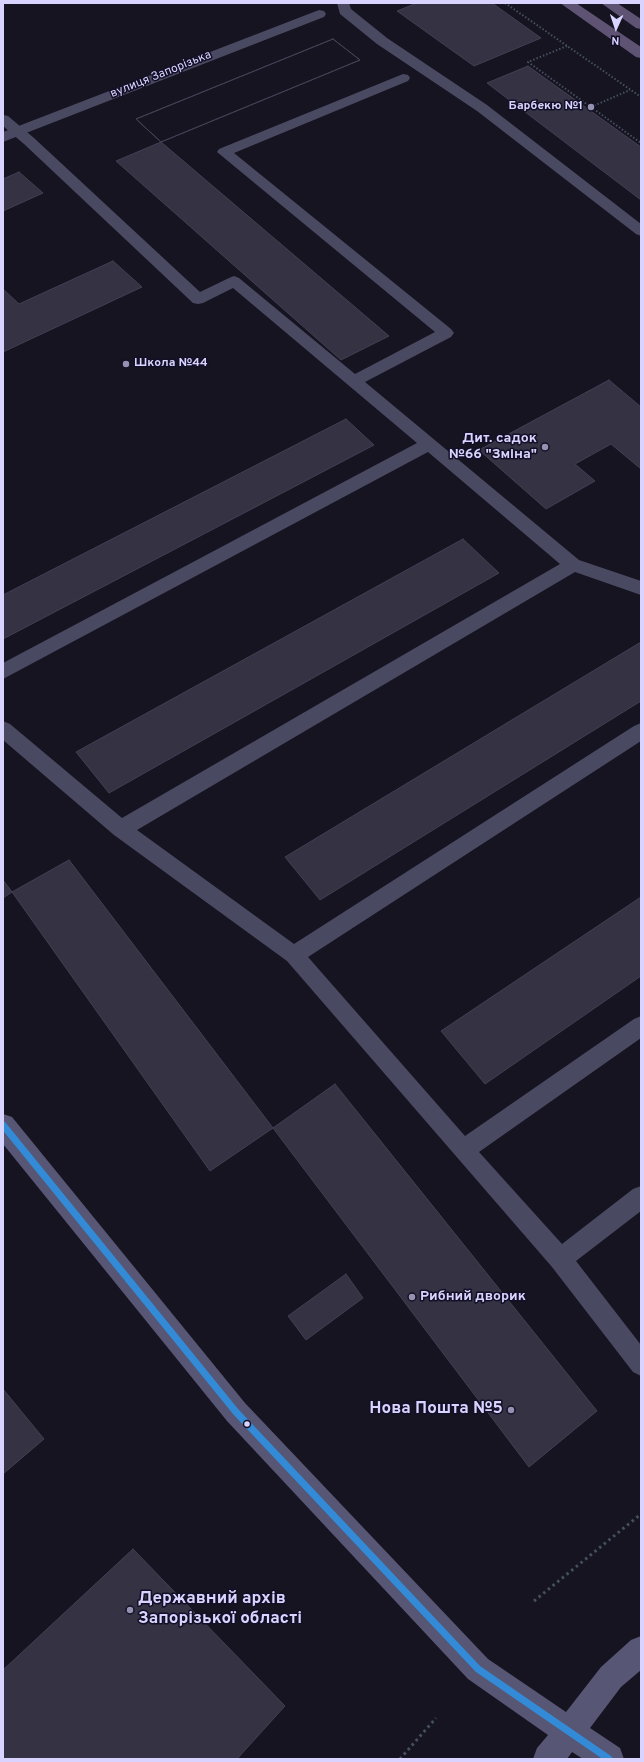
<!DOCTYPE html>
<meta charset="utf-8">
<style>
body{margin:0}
#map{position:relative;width:644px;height:1762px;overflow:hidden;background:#161421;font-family:Overpass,sans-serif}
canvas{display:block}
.frame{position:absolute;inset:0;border:4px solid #d9d4ff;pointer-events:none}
.north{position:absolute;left:596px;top:8px;width:40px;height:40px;-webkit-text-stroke:3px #130f26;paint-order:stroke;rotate:183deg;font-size:11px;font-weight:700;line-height:16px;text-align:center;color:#d9d4ff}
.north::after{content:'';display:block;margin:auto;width:14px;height:18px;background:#d9d4ff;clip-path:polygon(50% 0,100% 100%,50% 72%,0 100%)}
</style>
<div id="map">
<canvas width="644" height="1762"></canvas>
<div class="frame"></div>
<div class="north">N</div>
</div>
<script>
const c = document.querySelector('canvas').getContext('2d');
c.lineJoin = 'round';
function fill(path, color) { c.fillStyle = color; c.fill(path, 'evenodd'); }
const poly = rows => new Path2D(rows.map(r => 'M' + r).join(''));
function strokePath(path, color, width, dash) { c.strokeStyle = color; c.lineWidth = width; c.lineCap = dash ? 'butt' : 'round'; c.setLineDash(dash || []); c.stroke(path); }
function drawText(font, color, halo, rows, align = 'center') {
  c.font = font + ' Overpass,sans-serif'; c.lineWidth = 3; c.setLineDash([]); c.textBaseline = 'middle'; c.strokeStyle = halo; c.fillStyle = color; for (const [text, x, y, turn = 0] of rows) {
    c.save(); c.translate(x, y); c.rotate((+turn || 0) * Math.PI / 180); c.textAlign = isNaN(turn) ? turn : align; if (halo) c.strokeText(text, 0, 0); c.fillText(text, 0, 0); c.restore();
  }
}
const building = poly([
 [417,3,492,3,541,38,474,66,397,11,417,3],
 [333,39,360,60,161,142,136,119,333,39],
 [333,39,360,60,161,142,136,119,333,39],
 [528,66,641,147,641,200,487,83,528,66],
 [161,142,389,336,341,360,116,161,161,142],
 [19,172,43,193,3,211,3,179,19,172],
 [113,261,142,287,3,352,3,289,19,304,113,261],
 [609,380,641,407,641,469,611,444,575,464,595,481,546,509,479,450,609,380],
 [346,419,374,445,3,639,3,595,346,419],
 [463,539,499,573,109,793,76,752,463,539],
 [641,642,641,701,320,900,285,857,641,642],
 [69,860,273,1128,210,1171,12,892,69,860],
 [3,880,12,892,3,898,3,880],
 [641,897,641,976,485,1084,441,1031,641,897],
 [335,1084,597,1411,529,1467,273,1128,335,1084],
 [346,1274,363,1298,306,1340,288,1316,346,1274],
 [3,1389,44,1439,3,1474,3,1389],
 [133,1549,285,1706,237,1759,3,1759,3,1670,133,1549]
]);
const pathFar1 = poly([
 [505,3,641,97],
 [567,46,528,62,641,143],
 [591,107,630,90]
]);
const path = poly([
 [534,1601,641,1514],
 [400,1759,436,1718]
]);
const lane = poly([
 [337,3,349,3,351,9,387,38,487,105,641,224,641,236,636,234,477,111,377,44,340,14,337,3],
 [403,74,408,75,410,78,408,81,234,153,451,329,454,333,451,337,365,382,579,560,641,581,641,595,575,572,137,830,294,944,634,726,641,723,641,741,308,957,465,1136,634,1019,641,1016,641,1038,479,1152,562,1244,633,1189,641,1186,641,1211,576,1261,641,1345,641,1376,633,1372,552,1267,287,961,114,835,3,740,3,721,10,724,122,818,560,564,428,452,3,679,3,663,417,443,233,288,203,303,198,304,193,303,24,144,3,126,3,115,8,116,34,138,200,292,229,278,234,276,239,278,355,374,435,332,217,152,219,149,403,74]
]);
const street = poly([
 [319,10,324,11,326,14,324,17,3,142,3,132,319,10]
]);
const secondary = poly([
 [3,1114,12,1117,245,1403,488,1659,566,1712,601,1667,631,1640,641,1636,641,1670,621,1687,590,1728,620,1748,624,1759,583,1759,572,1752,567,1759,533,1759,537,1748,548,1735,468,1679,227,1421,3,1144,3,1114]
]);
const primary = poly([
 [560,3,576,3,641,47,641,58,636,57,560,3],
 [601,3,617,3,641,19,641,29,636,28,601,3]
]);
const bus1 = poly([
 [3,1125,236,1412,478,1669,609,1759]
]);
const markers = [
 [591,107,4,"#9591b1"],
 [126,364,4,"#9591b1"],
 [545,447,4,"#9591b1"],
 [412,1297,4,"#9591b1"],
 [511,1410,4,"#9591b1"],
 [247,1424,3.5,"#d9d4ff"],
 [130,1610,4,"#9591b1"]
];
const farStreetnames = [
 ["вулиця Запорізька",161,75,-22]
];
const farPoinames = [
 ["Барбекю №1",583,107],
 ["Школа №44",134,364,"left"]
];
const poiNames = [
 ["Дит. садок",537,439],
 ["№66 \"Зміна\"",537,455],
 ["Рибний дворик",420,1297,"left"]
];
const nearPoinames = [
 ["Нова Пошта №5",503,1410],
 ["Державний архів",138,1600,"left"],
 ["Запорізької області",138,1620,"left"]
];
fill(building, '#343243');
strokePath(building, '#433f54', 1);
strokePath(pathFar1, '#44505f', 2, [1.5, 2]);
strokePath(path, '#44505f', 3, [2.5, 3.5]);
fill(lane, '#4a4962');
fill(street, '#4a4962');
fill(secondary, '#575674');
fill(primary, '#5e5373');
strokePath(bus1, '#338bd7', 7);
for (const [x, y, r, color] of markers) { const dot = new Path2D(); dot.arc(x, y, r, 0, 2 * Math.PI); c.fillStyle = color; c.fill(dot); strokePath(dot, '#130f26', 1.5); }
drawText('12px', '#d9d4ff', '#130f26', farStreetnames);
drawText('bold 12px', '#d9d4ff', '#130f26', farPoinames, 'right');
drawText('bold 14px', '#d9d4ff', '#130f26', poiNames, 'right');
drawText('bold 17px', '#d9d4ff', '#130f26', nearPoinames, 'right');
</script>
